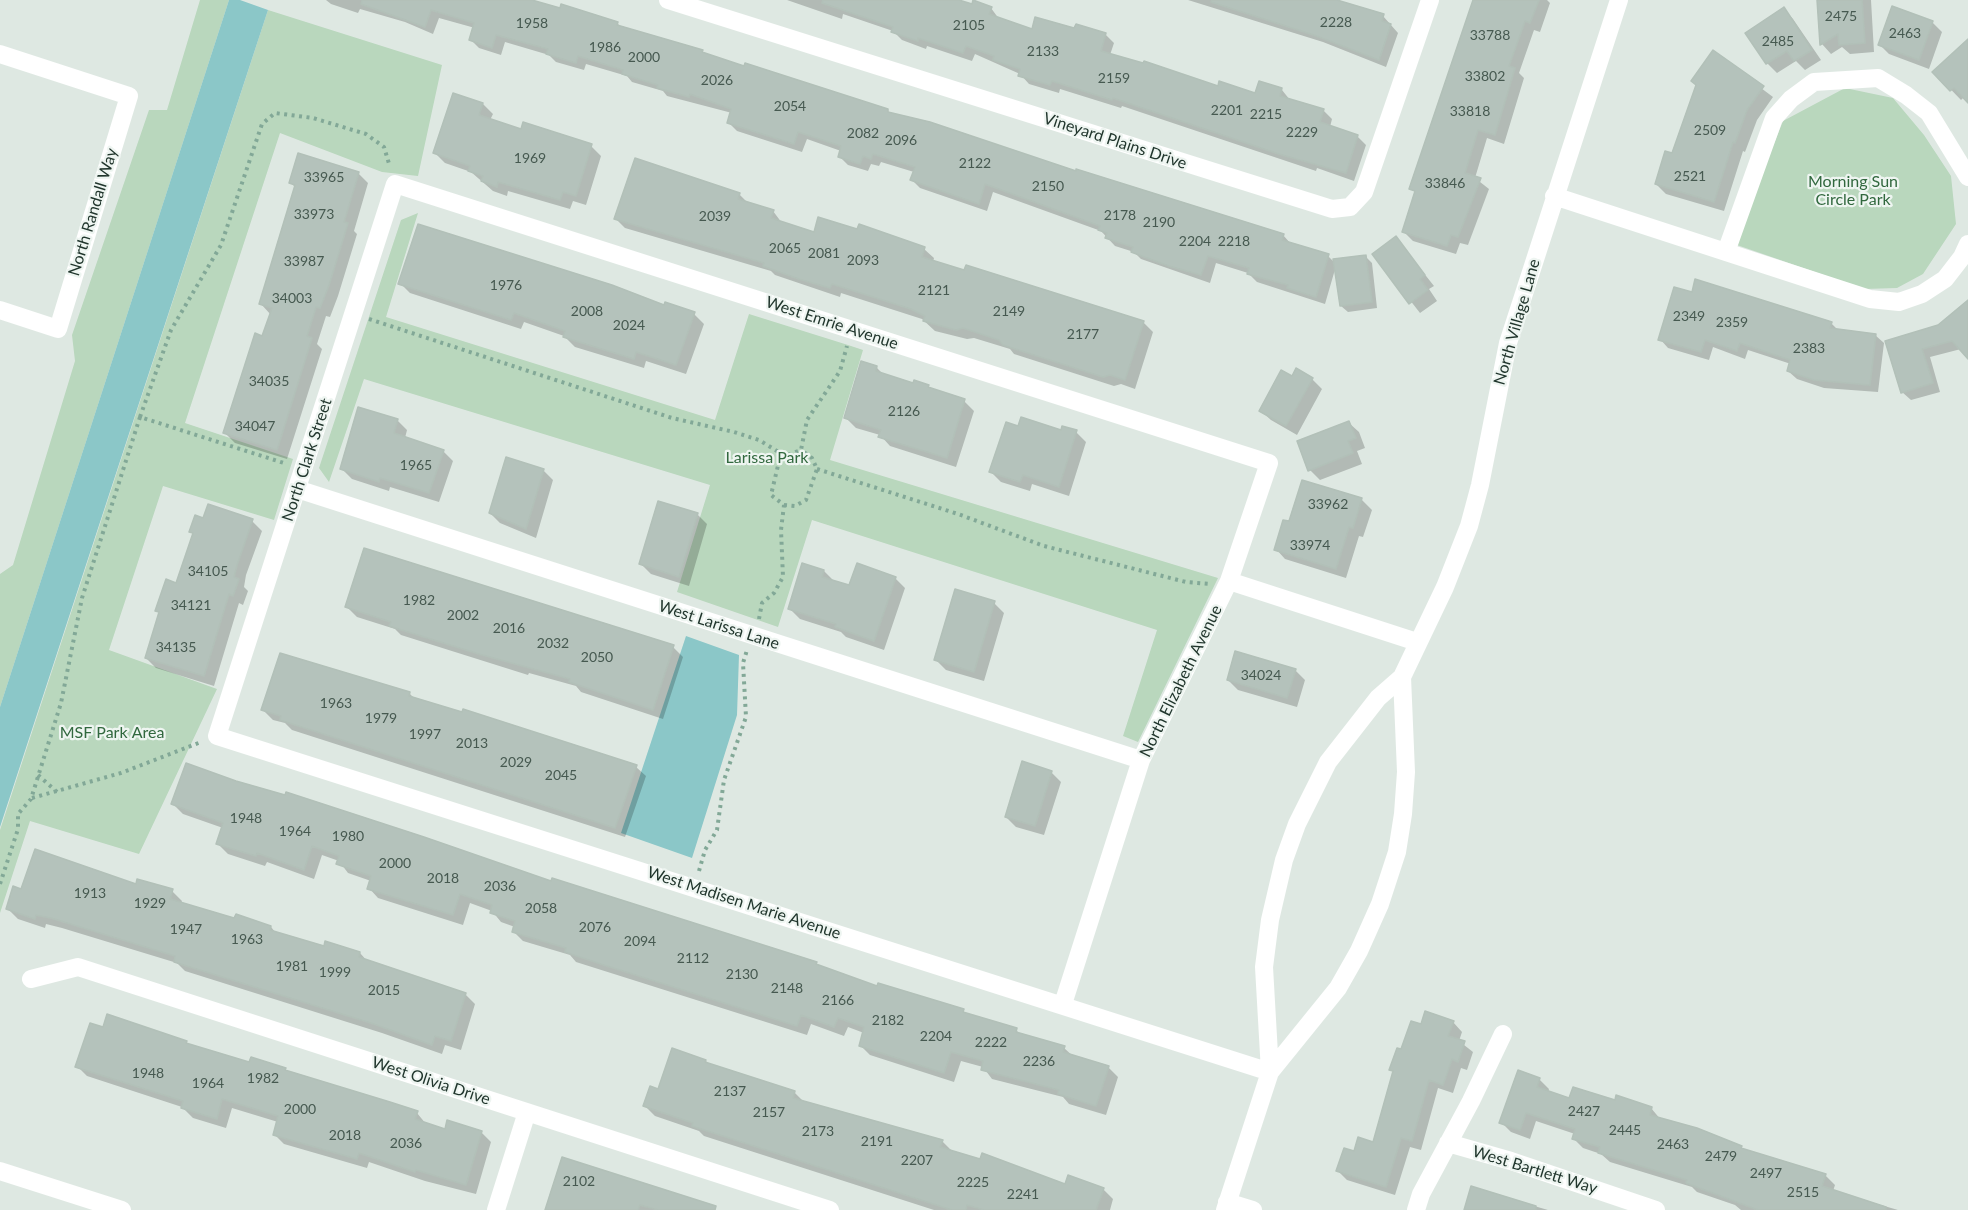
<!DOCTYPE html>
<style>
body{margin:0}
canvas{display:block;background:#dee8e2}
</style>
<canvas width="1968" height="1210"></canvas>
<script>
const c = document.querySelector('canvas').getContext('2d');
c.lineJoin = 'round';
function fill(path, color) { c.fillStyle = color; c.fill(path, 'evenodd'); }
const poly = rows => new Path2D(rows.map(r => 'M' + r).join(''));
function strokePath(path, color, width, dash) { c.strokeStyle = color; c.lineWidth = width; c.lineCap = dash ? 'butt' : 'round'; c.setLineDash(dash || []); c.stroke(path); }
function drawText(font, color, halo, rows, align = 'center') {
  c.font = font + ' Lato,sans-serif'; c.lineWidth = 4.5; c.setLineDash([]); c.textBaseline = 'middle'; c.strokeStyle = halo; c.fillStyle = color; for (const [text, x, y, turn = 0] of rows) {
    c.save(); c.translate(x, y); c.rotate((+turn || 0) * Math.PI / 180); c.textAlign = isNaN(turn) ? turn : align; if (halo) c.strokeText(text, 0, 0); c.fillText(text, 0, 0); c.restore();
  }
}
const green = poly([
 [200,0,229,0,0,707,0,574,13,565,75,361,72,335,149,110,167,110],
 [268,10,442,65,418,176,382,172,280,133,185,423,293,459,274,520,163,486,109,650,217,689,139,854,30,821,0,913,0,830],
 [1845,88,1893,98,1924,135,1951,176,1956,224,1923,274,1897,288,1864,289,1734,244,1783,121],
 [418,213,386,317,715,420,749,314,848,345,863,350,830,460,1218,578,1138,742,1123,736,1157,630,812,520,778,627,677,592,710,485,364,379,329,482,319,468,401,220]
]);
const water = poly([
 [229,0,240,0,268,10,0,827,0,707],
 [686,636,739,655,737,715,692,858,621,833]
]);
const shadow = poly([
 [326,0,526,0,617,23,622,28,891,114,1283,235,1291,244,1328,256,1335,263,1365,256,1372,263,1377,308,1348,312,1341,306,1336,266,1325,304,1257,282,1248,273,1216,263,1210,283,1141,259,1134,252,1115,246,1101,231,993,192,987,211,920,188,912,180,914,172,881,162,879,166,871,164,868,171,848,165,839,156,841,151,807,139,802,152,737,131,729,123,732,113,667,96,663,91,632,82,627,76,586,64,584,70,556,62,549,55,505,42,501,55,479,48,471,40,475,28,439,18,433,34,405,22,360,9,358,13,331,4],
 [787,0,939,0,991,8,999,19,1033,31,1075,30,1105,34,1114,43,1110,55,1219,88,1256,95,1282,90,1290,100,1323,110,1332,119,1330,127,1357,136,1366,145,1354,181,1317,168,1316,171,1122,106,1121,108,1060,89,1059,93,1029,84,1020,74,975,54,972,61,927,46,926,49,902,40,893,31,843,14,842,19],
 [1188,0,1335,0,1383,16,1398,33,1386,67,1323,42],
 [1474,0,1547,0,1550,3,1540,32,1534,30,1519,73,1524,78,1504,144,1487,138,1475,178,1489,189,1468,245,1460,243,1456,254,1413,241,1404,232,1416,193,1411,188],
 [1818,0,1871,0,1874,52,1850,54,1842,47,1831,54,1822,44],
 [1784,9,1793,19,1821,60,1805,70,1796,61,1777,73,1767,63],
 [1932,22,1942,32,1929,69,1889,54,1879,44],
 [1968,41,1968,101,1964,97,1961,100,1934,72],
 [1713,52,1773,97,1757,120,1745,152,1743,151,1724,211,1666,194,1656,184,1673,154],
 [483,104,493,114,490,120,522,131,591,146,601,156,586,205,573,201,570,209,508,191,507,196,493,191,471,172,445,163,435,153],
 [358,173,368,183,354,231,357,234,338,296,330,317,326,316,317,344,322,349,287,459,235,443,225,433,271,315,261,304,295,187,291,183],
 [739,194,749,204,773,211,782,223,815,233,924,249,934,258,933,262,1143,322,1153,332,1135,389,1121,384,1114,386,1014,354,1010,349,974,338,967,339,935,331,922,319,841,293,840,297,775,275,771,271,625,228,616,219],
 [1396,238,1434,286,1429,289,1437,301,1420,313,1374,254],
 [400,283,664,307,694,314,704,324,686,374,646,361,644,368,575,347,564,336,524,322,521,329,410,293],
 [1968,310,1968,357,1961,349,1930,357,1940,392,1911,400,1902,392,1887,342,1938,327],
 [1831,323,1838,330,1875,335,1884,343,1878,392,1824,388,1797,379,1788,371,1791,364,1748,350,1745,359,1713,347,1709,360,1668,348,1660,339],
 [877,368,884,375,914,384,928,386,933,390,964,401,974,411,956,467,890,446,880,435,856,428,846,418],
 [1292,378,1312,379,1322,389,1297,435,1271,420,1261,411],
 [397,420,407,430,405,438,443,451,453,461,439,502,390,487,389,491,352,479,342,469],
 [1349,423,1359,432,1365,448,1357,451,1362,464,1320,480,1310,470],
 [1019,428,1076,432,1086,442,1069,496,1032,484,1030,491,1001,482,991,472],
 [543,470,553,480,536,538,500,523,490,513],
 [1303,482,1362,500,1372,510,1363,537,1359,536,1346,578,1285,559,1276,549,1290,523],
 [697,514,707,524,689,586,651,574,641,564],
 [204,520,252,521,262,531,246,575,244,587,248,591,243,605,239,603,214,686,156,668,146,658,160,614,156,610,177,585,194,535,190,531],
 [824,571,834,581,850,587,895,578,905,588,884,650,846,637,841,632,800,619,790,609],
 [994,603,1004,613,984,681,946,670,936,660],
 [347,607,673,647,683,657,663,719,581,692,576,686,529,673,528,675,401,635,395,629,357,617],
 [1295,670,1305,680,1297,707,1238,690,1228,680],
 [409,693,415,699,636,767,646,776,625,837,292,730,285,723,273,720,263,710],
 [1051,772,1061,782,1044,835,1016,827,1006,817],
 [173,804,551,883,816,964,878,988,963,1011,967,1015,1016,1030,1021,1035,1064,1048,1074,1057,1108,1067,1118,1077,1106,1115,1069,1104,1063,1097,992,1079,983,1067,961,1061,954,1082,870,1055,860,1045,864,1033,848,1027,844,1036,811,1024,807,1035,576,962,570,955,523,941,513,931,515,927,501,922,492,911,470,903,463,925,378,898,369,888,371,881,348,873,339,861,322,855,314,879,267,862,265,866,228,854,218,844,223,828,183,814],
 [137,886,172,891,182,901,181,904,235,920,271,927,276,933,325,948,360,953,368,962,465,994,475,1004,461,1050,445,1045,442,1054,382,1033,185,971,177,963,62,928,46,924,45,928,18,919,8,909,22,891],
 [1453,1022,1462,1032,1459,1041,1473,1052,1467,1070,1461,1068,1453,1093,1438,1088,1421,1150,1410,1147,1395,1195,1347,1180,1338,1171,1355,1153,1374,1144,1394,1073,1391,1070,1402,1051,1422,1026],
 [104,1029,186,1042,189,1045,250,1064,285,1069,289,1073,417,1113,426,1124,446,1131,481,1132,491,1142,476,1194,425,1181,369,1162,367,1168,284,1144,274,1134,278,1122,232,1108,226,1128,193,1118,182,1107,87,1076,77,1066],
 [673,1050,706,1061,710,1065,794,1092,804,1102,942,1141,952,1151,1066,1186,1103,1189,1113,1199,1110,1210,934,1210,704,1136,699,1131,655,1116,645,1106,659,1091],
 [1539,1079,1549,1089,1548,1092,1570,1100,1616,1102,1651,1108,1661,1120,1741,1147,1745,1151,1825,1175,1835,1185,1833,1191,1898,1210,1741,1210,1735,1205,1697,1192,1692,1187,1610,1162,1601,1154,1583,1148,1573,1138,1575,1134,1536,1121,1530,1139,1511,1132,1501,1122],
 [563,1159,715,1210,547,1210],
 [1472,1188,1548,1210,1465,1210]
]);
const building = poly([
 [362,0,532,0,560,8,561,4,618,22,617,25,703,50,702,52,744,66,745,63,776,73,888,109,888,112,930,122,1076,171,1076,169,1284,234,1282,240,1329,254,1316,297,1287,288,1288,285,1247,274,1249,268,1208,256,1201,275,1169,266,1131,252,1133,247,1105,238,1107,233,1098,230,1100,226,985,184,979,204,910,180,915,167,873,154,871,159,863,156,860,164,838,157,841,146,798,132,794,144,727,123,731,109,690,94,689,97,657,88,658,85,622,74,623,70,578,56,576,63,546,54,548,49,496,35,492,48,469,40,474,23,431,10,425,27,361,4,362,0],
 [823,0,959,0,972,4,973,0,992,7,989,14,1032,29,1035,17,1074,28,1076,24,1106,33,1101,51,1143,63,1144,61,1218,86,1219,81,1255,93,1259,81,1282,88,1280,96,1324,109,1320,122,1358,135,1346,173,1279,154,1113,98,1112,100,1052,81,1050,85,1018,76,1020,69,993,60,994,56,966,46,963,53,918,38,918,41,891,32,893,27,822,3,823,0],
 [1212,0,1337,0,1384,14,1382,21,1391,24,1379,60,1314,35,1211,2,1212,0],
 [1473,0,1539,0,1530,23,1525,21,1509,66,1515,68,1495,135,1478,130,1465,173,1481,178,1458,237,1451,235,1447,246,1402,232,1415,191,1409,189,1473,0],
 [1817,0,1862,0,1865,43,1839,45,1838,34,1820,45,1817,0],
 [1892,6,1933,21,1919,60,1878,45,1892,6],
 [1784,7,1812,50,1794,61,1787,51,1766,64,1745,33,1784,7],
 [1968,39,1968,103,1954,88,1950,91,1932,72,1968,39],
 [1713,50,1764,86,1747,110,1735,143,1733,142,1714,202,1655,184,1665,151,1672,153,1696,85,1691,81,1713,50],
 [453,93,483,103,479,115,521,129,523,122,592,144,576,196,563,192,560,200,498,182,497,187,481,181,483,176,468,171,470,166,433,153,453,93],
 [298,153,359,172,344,222,348,223,329,285,320,308,316,307,307,336,312,338,277,450,223,433,255,333,262,336,272,308,259,304,295,185,289,183,298,153],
 [635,158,740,193,738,199,774,210,771,218,814,232,818,217,857,229,859,224,925,247,922,257,964,270,966,265,1144,321,1125,380,1110,375,1103,377,1003,345,999,340,963,328,956,330,923,321,925,316,911,309,832,284,830,288,799,279,763,266,764,263,614,219,635,158],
 [418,224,612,285,664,305,665,302,695,312,676,365,636,352,634,359,563,337,565,331,514,313,511,320,398,284,418,224],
 [1396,236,1425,275,1420,279,1428,290,1409,304,1372,254,1396,236],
 [1366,255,1372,302,1340,306,1333,259,1366,255],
 [1695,279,1832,322,1830,328,1876,334,1870,385,1814,380,1787,371,1790,360,1740,343,1737,351,1705,340,1701,352,1658,340,1674,287,1692,292,1695,279],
 [1968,300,1968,359,1952,341,1922,349,1933,383,1901,393,1885,341,1938,325,1968,300],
 [861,361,877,366,876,371,913,383,914,380,929,385,928,387,965,399,947,458,878,437,881,430,844,418,861,361],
 [1296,368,1313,378,1286,426,1259,411,1281,370,1292,376,1296,368],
 [358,407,398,419,394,433,444,450,429,493,380,478,379,482,340,469,358,407],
 [1021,417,1061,430,1062,426,1077,430,1059,487,1023,475,1020,482,989,472,1006,422,1018,426,1021,417],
 [1349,421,1356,438,1348,441,1353,453,1308,471,1297,441,1349,421],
 [506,457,544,469,526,529,489,513,506,457],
 [1302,480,1362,498,1353,528,1349,527,1336,569,1274,550,1283,520,1289,521,1302,480],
 [658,501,698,513,679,577,639,564,658,501],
 [208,504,253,519,237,565,234,577,239,579,233,596,229,594,204,676,145,658,159,612,155,611,166,579,176,583,193,533,189,532,195,515,203,518,208,504],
 [364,548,674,645,653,710,569,682,570,679,479,654,389,626,391,622,345,607,364,548],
 [802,563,824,570,822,577,849,585,857,563,896,577,874,641,835,627,836,624,788,609,802,563],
 [955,589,995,601,974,672,934,660,955,589],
 [1235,651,1296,669,1287,698,1227,680,1235,651],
 [280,653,410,692,409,696,462,712,463,709,637,765,615,828,280,720,281,716,261,710,280,653],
 [1022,761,1052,771,1035,826,1005,817,1022,761],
 [186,763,236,781,285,795,286,792,424,837,551,881,552,878,817,962,816,964,877,986,878,983,964,1009,963,1012,1017,1028,1016,1032,1065,1046,1063,1052,1109,1066,1096,1106,1058,1094,1059,1090,981,1070,983,1061,951,1052,944,1073,859,1046,864,1027,838,1018,834,1027,801,1015,797,1026,604,965,565,952,566,948,512,932,515,921,490,913,492,905,460,894,453,915,367,889,371,876,336,864,339,856,312,846,304,870,257,853,256,856,216,844,223,823,171,804,186,763],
 [35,849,136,884,137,879,173,889,170,899,234,918,236,914,271,926,270,930,324,946,325,941,360,952,359,957,466,993,451,1041,435,1036,432,1045,371,1023,174,962,175,956,51,918,36,915,35,919,6,909,13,886,21,889,35,849],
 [1425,1011,1454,1021,1448,1036,1465,1041,1458,1062,1452,1059,1443,1085,1429,1080,1412,1141,1401,1138,1386,1187,1336,1171,1344,1148,1354,1151,1358,1137,1373,1142,1393,1071,1389,1070,1397,1048,1401,1049,1411,1021,1421,1024,1425,1011],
 [107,1014,187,1041,186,1043,249,1062,251,1057,286,1068,285,1070,390,1102,418,1111,415,1119,445,1129,447,1120,482,1131,466,1185,416,1170,415,1172,359,1153,357,1159,273,1135,278,1116,222,1099,217,1119,181,1108,183,1101,75,1067,90,1023,103,1027,107,1014],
 [672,1048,706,1060,705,1062,795,1091,793,1098,943,1140,940,1147,980,1159,982,1153,1065,1184,1068,1175,1104,1188,1096,1210,984,1210,967,1205,966,1210,952,1210,692,1126,693,1123,643,1106,650,1086,658,1089,672,1048],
 [1518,1070,1540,1078,1537,1087,1569,1098,1573,1087,1615,1100,1616,1095,1652,1107,1650,1115,1697,1128,1742,1146,1741,1148,1826,1174,1822,1186,1886,1207,1886,1210,1758,1210,1686,1183,1687,1180,1598,1153,1600,1147,1572,1139,1575,1129,1526,1113,1520,1130,1499,1123,1518,1070],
 [562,1157,716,1206,715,1210,658,1210,640,1205,638,1210,545,1210,562,1157],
 [1471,1186,1536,1206,1536,1210,1464,1210,1471,1186]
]);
const path = poly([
 [369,319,672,418,734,432,759,440,785,456,801,450,807,420,840,371,847,346],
 [140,417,171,330,221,245,262,124,275,113,313,118,366,134,384,147,390,167],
 [817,469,958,514,1044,546,1186,582,1210,584],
 [784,505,795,506,806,500,817,469,812,458,801,450],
 [759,619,762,603,774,593,783,577,781,530,784,505,771,495,781,453],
 [38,775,57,792],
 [32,798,121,773,201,742],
 [699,871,705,850,717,830,724,780,746,717,743,663,747,650],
 [0,884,18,829,18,814,31,799,61,703,82,598,140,417,287,464]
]);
const minor = poly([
 [668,0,1332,209,1350,207,1364,192,1430,0],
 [0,54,129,96,58,329,0,310],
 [1554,196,1870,299,1899,302,1922,294,1945,279,1962,257,1968,244],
 [1726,252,1774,118,1791,99,1814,82,1878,78,1906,95,1929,113,1968,177],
 [297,489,1141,760],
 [1229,581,1417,642],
 [31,979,78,967,830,1210],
 [1063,1004,1141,760,1229,581,1269,463,395,184,217,736,1270,1072],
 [1270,1072,1264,967,1270,920,1284,860,1297,824,1328,762,1378,698,1402,677],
 [1448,1143,1511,1161,1656,1210],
 [0,1171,122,1210],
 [1227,1202,1253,1210],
 [496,1210,527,1112],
 [1225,1210,1270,1072,1338,988,1359,951,1380,904,1397,852,1403,814,1406,772,1402,677,1445,587,1469,526,1480,485,1508,343,1619,0],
 [1416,1210,1421,1194,1471,1101,1503,1034]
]);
const numberNames = [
 ["2475",1841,16],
 ["2228",1336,22],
 ["1958",532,23],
 ["2105",969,25],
 ["2463",1905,33],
 ["33788",1490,35],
 ["2485",1778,41],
 ["1986",605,47],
 ["2133",1043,51],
 ["2000",644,57],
 ["33802",1485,76],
 ["2159",1114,78],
 ["2026",717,80],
 ["2054",790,106],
 ["2201",1227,110],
 ["33818",1470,111],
 ["2215",1266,114],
 ["2509",1710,130],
 ["2229",1302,132],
 ["2082",863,133],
 ["2096",901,140],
 ["1969",530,158],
 ["2122",975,163],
 ["2521",1690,176],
 ["33965",324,177],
 ["33846",1445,183],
 ["2150",1048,186],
 ["33973",314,214],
 ["2178",1120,215],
 ["2039",715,216],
 ["2190",1159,222],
 ["2204",1195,241],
 ["2218",1234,241],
 ["2065",785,248],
 ["2081",824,253],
 ["2093",863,260],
 ["33987",304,261],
 ["1976",506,285],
 ["2121",934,290],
 ["34003",292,298],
 ["2008",587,311],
 ["2149",1009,311],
 ["2349",1689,316],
 ["2359",1732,322],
 ["2024",629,325],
 ["2177",1083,334],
 ["2383",1809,348],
 ["34035",269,381],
 ["2126",904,411],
 ["34047",255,426],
 ["1965",416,465],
 ["33962",1328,504],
 ["33974",1310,545],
 ["34105",208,571],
 ["1982",419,600],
 ["34121",191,605],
 ["2002",463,615],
 ["2016",509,628],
 ["2032",553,643],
 ["34135",176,647],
 ["2050",597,657],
 ["34024",1261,675],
 ["1963",336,703],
 ["1979",381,718],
 ["1997",425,734],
 ["2013",472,743],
 ["2029",516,762],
 ["2045",561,775],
 ["1948",246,818],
 ["1964",295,831],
 ["1980",348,836],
 ["2000",395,863],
 ["2018",443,878],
 ["2036",500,886],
 ["1913",90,893],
 ["1929",150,903],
 ["2058",541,908],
 ["2076",595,927],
 ["1947",186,929],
 ["1963",247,939],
 ["2094",640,941],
 ["2112",693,958],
 ["1981",292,966],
 ["1999",335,972],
 ["2130",742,974],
 ["2148",787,988],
 ["2015",384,990],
 ["2166",838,1000],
 ["2182",888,1020],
 ["2204",936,1036],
 ["2222",991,1042],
 ["2236",1039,1061],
 ["1948",148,1073],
 ["1982",263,1078],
 ["1964",208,1083],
 ["2137",730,1091],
 ["2000",300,1109],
 ["2427",1584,1111],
 ["2157",769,1112],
 ["2445",1625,1130],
 ["2173",818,1131],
 ["2018",345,1135],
 ["2191",877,1141],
 ["2036",406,1143],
 ["2463",1673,1144],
 ["2479",1721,1156],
 ["2207",917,1160],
 ["2497",1766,1173],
 ["2102",579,1181],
 ["2225",973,1182],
 ["2515",1803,1192],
 ["2241",1023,1194]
];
const streetNames = [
 ["Vineyard Plains Drive",1115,141,18],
 ["North Randall Way",93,212,-73],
 ["North Village Lane",1517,322,-74],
 ["West Emrie Avenue",832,323,18],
 ["North Clark Street",307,460,-72],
 ["West Larissa Lane",719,625,18],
 ["North Elizabeth Avenue",1181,681,-64],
 ["West Madisen Marie Avenue",744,903,18],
 ["West Olivia Drive",431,1081,18],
 ["West Bartlett Way",1535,1170,17]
];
const parkNames = [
 ["Morning Sun",1853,182],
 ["Circle Park",1853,200],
 ["Larissa Park",767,458],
 ["MSF Park Area",112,733]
];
fill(green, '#b9d7bd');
fill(water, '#8bc7c8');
fill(shadow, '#0003');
fill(building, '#b4c2bb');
strokePath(building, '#b2c0b8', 1.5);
strokePath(path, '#82a897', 4, [3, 4.5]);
strokePath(minor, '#fff', 18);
drawText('14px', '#465950', null, numberNames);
drawText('16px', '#21362d', '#eef5f1', streetNames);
drawText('16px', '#31683e', '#eef5f1', parkNames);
</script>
